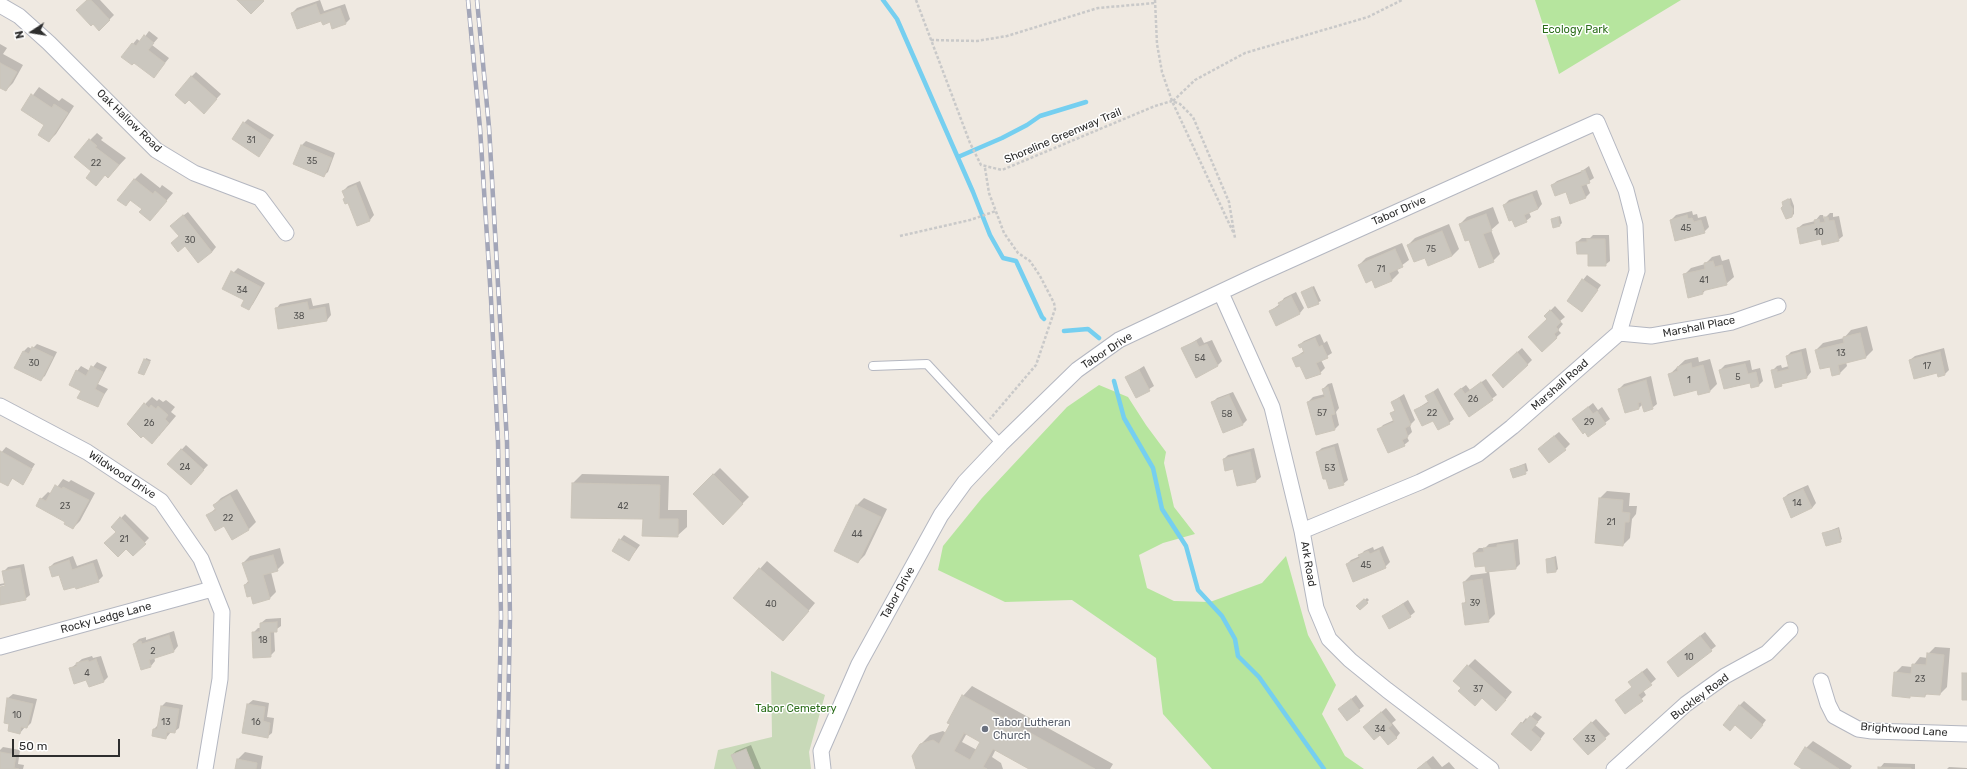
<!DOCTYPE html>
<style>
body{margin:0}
#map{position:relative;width:1967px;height:769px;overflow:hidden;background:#efe9e1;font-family:Rubik,sans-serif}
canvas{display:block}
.north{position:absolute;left:12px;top:12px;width:40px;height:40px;-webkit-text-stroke:3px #fff;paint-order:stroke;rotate:258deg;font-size:11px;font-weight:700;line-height:16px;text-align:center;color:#2e2e2e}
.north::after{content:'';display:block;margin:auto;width:14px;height:18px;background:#2e2e2e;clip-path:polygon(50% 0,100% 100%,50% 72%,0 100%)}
.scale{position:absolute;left:12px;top:739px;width:108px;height:18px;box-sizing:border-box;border:2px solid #2e2e2e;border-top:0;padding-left:5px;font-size:12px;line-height:14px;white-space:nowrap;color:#2e2e2e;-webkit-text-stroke:3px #fff;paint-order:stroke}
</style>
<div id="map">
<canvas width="1967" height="769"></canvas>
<div class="north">N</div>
<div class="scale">50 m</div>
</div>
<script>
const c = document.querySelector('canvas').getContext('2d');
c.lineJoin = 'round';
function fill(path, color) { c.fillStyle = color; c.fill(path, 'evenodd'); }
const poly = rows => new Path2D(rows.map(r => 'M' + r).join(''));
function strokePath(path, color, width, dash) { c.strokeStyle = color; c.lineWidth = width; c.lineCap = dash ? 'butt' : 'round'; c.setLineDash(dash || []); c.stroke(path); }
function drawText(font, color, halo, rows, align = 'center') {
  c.font = font + ' Rubik,sans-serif'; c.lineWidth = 3; c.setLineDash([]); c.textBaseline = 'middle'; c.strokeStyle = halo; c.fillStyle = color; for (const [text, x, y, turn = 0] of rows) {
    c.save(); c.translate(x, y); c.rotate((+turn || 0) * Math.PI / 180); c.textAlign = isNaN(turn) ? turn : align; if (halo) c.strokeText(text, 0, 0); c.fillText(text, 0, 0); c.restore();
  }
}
const green = poly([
 [1535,0,1681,0,1559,74],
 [1099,385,1128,397,1146,425,1166,452,1164,463,1174,507,1195,534,1163,543,1139,555,1147,588,1174,601,1210,602,1262,583,1286,556,1308,635,1336,685,1322,714,1345,756,1364,769,1212,769,1163,714,1156,658,1072,600,1005,602,938,570,943,546,982,498,1067,407]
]);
const cemetery = poly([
 [771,671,825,695,809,752,811,769,714,769,718,750,772,737]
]);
const shadow = poly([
 [88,0,100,0,114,15,109,20],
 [320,0,324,11,345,4,350,19,346,23,292,13,297,8],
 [149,31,158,38,152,45,169,58,154,77,135,62,123,56,137,39,141,42],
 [0,44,7,48,3,54,23,65,13,83,6,90,0,86],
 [196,72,221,94,208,108,191,77],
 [39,87,59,101,62,98,74,106,56,134,49,141,46,125,22,110],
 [248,119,274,135,259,155,244,123],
 [97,133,103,138,101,140,126,158,108,177,93,171,90,140],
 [306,141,335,153,328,172,323,176,302,145],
 [1589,166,1594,178,1586,183,1590,193,1585,198,1552,185,1557,181,1582,171],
 [141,173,160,188,162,185,173,193,150,220,143,209,131,200,126,205,134,180],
 [360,181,374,215,370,220,358,225,343,191,348,186],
 [1537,190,1542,204,1538,209,1529,212,1531,217,1526,221,1504,205,1509,200],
 [1791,198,1794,206,1794,214,1792,216,1784,206,1783,202],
 [1493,207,1499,223,1491,230,1500,254,1493,261,1469,239,1460,224,1467,217],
 [1692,211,1693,215,1697,214,1698,218,1706,216,1709,227,1704,232,1671,220,1676,215],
 [188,212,216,247,212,252,180,236,176,221],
 [1830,213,1833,213,1833,217,1839,216,1843,236,1838,240,1822,238,1798,228,1803,224,1815,221,1820,215,1823,215,1824,219],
 [1560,216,1562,223,1560,225,1552,219],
 [1449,224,1459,249,1452,256,1425,257,1408,245,1415,238],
 [1593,235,1609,235,1610,261,1605,265,1577,242,1582,238,1590,238],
 [1402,243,1409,260,1397,269,1399,273,1392,280,1375,287,1372,279,1359,265,1366,258],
 [1720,255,1722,261,1729,259,1734,277,1726,284,1707,288,1703,293,1684,275,1691,268,1705,264,1712,257],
 [238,268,265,283,253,304,249,309,233,273],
 [1587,275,1601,285,1582,311,1583,280],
 [1314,286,1321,301,1308,307,1302,292],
 [1296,292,1304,308,1300,313,1277,325,1270,311,1280,304,1284,298],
 [311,298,313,306,329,303,331,315,327,320,276,309,280,304],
 [1555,306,1565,317,1560,321,1563,324,1558,330,1561,333,1542,351,1548,319,1545,316],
 [1867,326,1873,350,1866,357,1846,362,1847,366,1840,373,1833,374,1831,366,1816,350,1823,343,1844,338,1851,330],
 [1320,334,1324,343,1327,341,1332,353,1321,360,1325,368,1320,373,1301,365,1294,358,1304,351,1302,346,1299,345,1304,341],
 [1201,337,1204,343,1212,340,1222,361,1218,365,1182,349],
 [37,344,57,352,45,376,40,380,16,367,24,351,28,347,32,349],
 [1522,348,1532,360,1528,364,1497,370],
 [1806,348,1811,372,1807,377,1784,382,1781,385,1772,371,1777,366,1781,365,1782,368,1789,366,1787,356,1791,352],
 [1944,348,1949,370,1945,374,1910,360,1915,356],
 [1698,357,1699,362,1710,359,1717,384,1710,391,1670,374,1685,360],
 [146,358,151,360,144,374,145,360],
 [1750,360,1752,370,1760,368,1763,381,1759,385,1720,370,1725,365],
 [97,362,107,367,98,384,108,389,97,405,82,391,77,371,81,366,90,371],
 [1144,366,1154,386,1137,397,1127,377],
 [1651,376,1657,404,1652,408,1643,404,1639,408,1619,389,1624,384],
 [1486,379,1497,395,1469,415,1459,390,1466,385,1470,390],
 [1332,383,1339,408,1336,412,1339,425,1335,429,1308,402,1313,397,1325,394,1323,389,1328,384],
 [1438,388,1454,419,1449,423,1433,419,1415,410,1429,401,1427,396],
 [1233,392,1247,420,1242,425,1213,402,1217,398],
 [1404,394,1415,420,1410,425,1412,432,1407,437,1409,441,1404,445,1379,430,1383,425,1394,420,1392,414,1395,410,1392,402],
 [152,397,157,401,159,399,163,402,166,400,175,407,171,412,176,416,159,436,145,404],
 [1593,403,1598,410,1602,407,1610,419,1589,435,1573,419],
 [1559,432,1570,444,1565,449,1544,444],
 [1338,443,1348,480,1343,484,1317,452,1322,448],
 [186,445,208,465,195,479,168,464],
 [6,447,35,464,23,483,13,478,8,485,0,481,0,454],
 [1254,448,1261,477,1256,481,1238,485,1234,468,1224,459,1228,455],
 [1526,463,1528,471,1513,477,1511,469],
 [720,468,749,497,723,523,694,494],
 [582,474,669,476,668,510,687,510,687,527,677,536,573,483],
 [63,479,69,482,71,480,95,493,80,521,73,528,41,499,48,492,52,494],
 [1808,485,1816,503,1812,508,1784,498,1788,494],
 [237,489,256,522,249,529,233,538,225,524,207,516,216,508,214,505,221,498],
 [1607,491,1630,493,1629,506,1637,506,1636,514,1632,519,1630,538,1623,545,1600,498],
 [864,498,887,509,865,555,858,562,835,551,857,505],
 [125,514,149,538,133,555,112,527],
 [1839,527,1842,539,1840,541,1824,533],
 [624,535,640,545,629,560,620,540],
 [1518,539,1520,564,1516,568,1489,571,1495,614,1488,621,1463,604,1467,600,1464,582,1471,575,1487,573,1486,565,1474,553,1479,548,1485,548,1489,544],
 [1383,546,1390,562,1385,567,1347,564,1351,560,1360,556,1364,551,1373,547,1374,550],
 [280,548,284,563,277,570,271,572,276,592,269,599,251,595,245,585,249,580,243,563,250,556],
 [73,556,77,566,97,559,103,576,98,581,60,573,50,567,54,563],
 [1556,556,1558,569,1556,571,1547,559],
 [767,561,815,603,790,633,734,598],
 [24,564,30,595,25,599,0,605,0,588,10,586,9,584,0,586,0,584,5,583,3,572,8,567],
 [1367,598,1369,600,1360,609,1358,606],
 [1408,600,1415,612,1410,616,1383,616],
 [281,618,281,626,274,631,275,651,270,656,253,633,258,628,261,628,261,623,266,619],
 [174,631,178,646,174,651,154,657,155,661,151,666,134,644,139,639,146,637,146,640],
 [1705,632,1716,646,1711,650,1668,662],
 [1935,647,1950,648,1947,687,1940,694,1928,693,1925,696,1895,673,1902,666,1912,667,1920,657,1928,658,1928,654],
 [92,656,93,658,101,656,108,677,103,682,87,679,70,669,82,659],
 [1475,659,1512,692,1503,703,1482,697,1462,688,1468,666],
 [1647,668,1656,679,1643,690,1646,695,1626,713,1634,678],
 [972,686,1113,764,1110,769,1032,769,996,749,992,757,1001,763,1003,769,917,769,920,745,930,735,943,731,946,733,963,696],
 [967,733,982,741,977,750,962,742],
 [13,694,37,699,31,723,27,727,25,727,20,733,10,723,5,722,8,698],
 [1356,695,1364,706,1359,710,1344,705],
 [253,700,269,703,267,717,274,718,272,733,267,737,248,704],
 [1744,701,1766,720,1756,733,1735,724,1739,706],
 [166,702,183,705,179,728,174,732,171,732,166,738,154,729,158,725,162,706],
 [1386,708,1396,720,1392,723,1400,733,1396,738,1369,723],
 [1535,712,1542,717,1535,725,1545,733,1536,745,1522,723,1526,718,1528,720],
 [1596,719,1610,734,1605,738,1579,734],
 [1813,741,1852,766,1850,769,1804,769,1806,748],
 [751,745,761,769,738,769,732,755,736,751],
 [3,747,20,750,18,764,24,765,23,769,0,769,0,750],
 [245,752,263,756,261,769,236,769,238,759],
 [1433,756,1442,767,1449,762,1455,769,1417,769],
 [1884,763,1915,764,1915,769,1879,769],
 [1949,767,1967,768,1967,769,1947,769]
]);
const stream = poly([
 [883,0,897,19,973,192,990,235,1003,258,1016,261,1042,317,1044,319],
 [958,157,1002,138,1027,125,1040,116,1086,102],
 [1064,331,1088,329,1099,338],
 [1114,381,1124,418,1153,468,1162,509,1186,546,1198,590,1222,616,1235,639,1238,656,1259,677,1324,769]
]);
const building = poly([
 [87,0,91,0,110,20,99,31,93,24,91,26,76,10,87,0],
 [237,0,263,0,264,1,251,14,237,0],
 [316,4,320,15,340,8,346,24,332,29,330,22,323,25,321,21,297,29,291,13,316,4],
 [144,35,154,43,148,50,165,63,154,78,134,63,132,65,121,57,132,43,136,46,144,35],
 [0,63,17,72,6,91,0,88,0,63],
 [191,76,217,99,204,114,189,100,185,104,175,95,191,76],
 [31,94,52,108,54,104,68,113,49,142,38,135,44,125,21,110,31,94],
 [243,122,270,140,259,157,232,139,243,122],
 [89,139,97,146,95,147,119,165,108,178,105,175,96,186,86,178,91,171,74,157,89,139],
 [301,145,332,158,324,177,293,164,301,145],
 [1585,170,1590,183,1581,186,1586,198,1570,204,1566,192,1555,196,1551,185,1582,173,1581,171,1585,170],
 [134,179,153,194,155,191,167,201,150,221,139,212,142,209,130,200,126,206,117,200,134,179],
 [356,185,370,221,357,226,348,203,345,204,343,199,345,198,342,191,356,185],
 [1532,194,1538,209,1524,215,1527,222,1515,227,1512,220,1509,221,1503,205,1532,194],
 [1788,199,1790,200,1790,205,1793,209,1792,217,1786,219,1781,208,1783,206,1782,202,1788,199],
 [1486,214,1492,231,1483,234,1494,262,1479,268,1469,240,1465,241,1459,224,1486,214],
 [183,215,212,252,198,263,185,246,178,252,171,243,179,236,170,226,183,215],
 [1687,215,1688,219,1692,218,1694,222,1701,220,1705,233,1675,241,1670,220,1687,215],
 [1558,217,1560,226,1553,228,1551,219,1558,217],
 [1824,217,1828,217,1829,221,1834,220,1839,241,1822,245,1821,239,1800,244,1797,228,1815,224,1814,220,1819,219,1820,223,1825,222,1824,217],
 [1442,231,1452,256,1428,266,1425,258,1414,262,1407,245,1442,231],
 [1587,239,1605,239,1606,266,1588,266,1588,254,1577,254,1576,242,1587,242,1587,239],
 [1395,249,1403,267,1389,273,1392,281,1375,288,1372,280,1366,283,1358,265,1395,249],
 [1713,261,1715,267,1722,265,1727,285,1702,291,1703,294,1688,298,1683,274,1705,269,1704,263,1713,261],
 [231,271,261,287,249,310,241,306,244,300,222,289,231,271],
 [1582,279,1598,290,1582,312,1567,301,1582,279],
 [1312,287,1319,304,1308,308,1301,292,1312,287],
 [1291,296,1300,314,1276,326,1269,311,1280,306,1278,303,1291,296],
 [307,302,309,310,325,307,327,321,278,329,275,308,307,302],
 [1550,310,1561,322,1556,327,1559,330,1554,334,1557,338,1542,352,1528,337,1547,319,1544,316,1550,310],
 [1860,333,1866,358,1838,365,1840,374,1832,376,1830,367,1820,369,1815,350,1844,343,1843,337,1860,333],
 [1315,338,1319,347,1322,345,1328,358,1316,363,1321,374,1306,379,1300,366,1296,367,1292,358,1304,353,1302,347,1300,348,1298,345,1315,338],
 [1196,341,1199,347,1207,344,1218,366,1196,378,1181,348,1196,341],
 [32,347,53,357,41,381,14,368,23,351,29,354,32,347],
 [1517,352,1528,365,1503,388,1492,375,1517,352],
 [1801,352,1807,378,1781,384,1782,386,1775,388,1771,370,1777,369,1777,372,1789,369,1786,356,1801,352],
 [1940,352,1945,375,1938,377,1937,373,1914,379,1909,360,1940,352],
 [144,359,150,362,144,375,138,373,144,359],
 [1691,363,1692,368,1703,365,1710,392,1698,395,1697,390,1674,396,1668,374,1678,371,1677,367,1691,363],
 [1745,364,1748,374,1756,372,1759,386,1751,388,1750,383,1724,389,1719,370,1745,364],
 [91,366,103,372,95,389,104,394,98,407,77,398,81,391,69,385,76,370,86,376,91,366],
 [1139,370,1150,391,1136,398,1125,377,1139,370],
 [1646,380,1653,409,1644,412,1641,402,1638,403,1639,409,1625,413,1618,389,1646,380],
 [1481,382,1493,400,1469,417,1454,394,1461,388,1465,394,1481,382],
 [1328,387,1335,414,1331,415,1335,430,1316,435,1307,402,1325,397,1322,389,1328,387],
 [1433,392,1450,424,1438,430,1433,421,1422,426,1414,410,1429,403,1425,396,1433,392],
 [1229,395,1243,425,1223,433,1211,402,1229,395],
 [1399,398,1411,425,1405,428,1408,437,1402,440,1405,446,1388,453,1377,429,1394,422,1390,413,1395,411,1391,402,1399,398],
 [144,403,149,408,151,405,156,409,158,406,168,415,165,419,169,423,152,444,143,436,141,438,127,424,144,403],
 [1588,407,1593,414,1597,411,1606,424,1588,437,1585,432,1583,434,1572,419,1588,407],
 [1554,436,1566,450,1549,463,1538,449,1554,436],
 [1334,447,1344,485,1329,489,1326,479,1323,479,1316,452,1334,447],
 [181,449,204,470,191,485,167,464,181,449],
 [0,451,32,469,23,485,12,478,8,486,0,482,0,451],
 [1250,452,1256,482,1237,486,1233,469,1225,471,1223,459,1250,452],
 [1524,465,1526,474,1513,478,1510,469,1524,465],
 [713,474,743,504,723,525,693,494,713,474],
 [572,483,660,485,659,519,678,519,678,537,642,536,643,519,571,518,572,483],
 [55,485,62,489,63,487,89,500,73,529,64,524,65,522,36,506,40,498,46,501,55,485],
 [1803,489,1812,508,1791,518,1783,498,1803,489],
 [230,495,249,530,232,540,224,526,215,531,206,515,216,510,213,505,230,495],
 [1599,498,1623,500,1622,512,1630,513,1629,522,1625,522,1623,546,1595,543,1599,498],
 [856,505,881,517,858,563,834,551,856,505],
 [120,517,146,544,133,556,126,549,118,557,104,543,116,532,111,527,120,517],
 [1838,529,1841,542,1826,546,1822,533,1838,529],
 [619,539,636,549,629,561,612,551,619,539],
 [1513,543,1516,569,1486,572,1485,566,1475,567,1473,553,1484,552,1483,548,1497,547,1497,545,1513,543],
 [1379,550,1386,568,1353,582,1346,564,1360,558,1358,555,1368,551,1370,554,1379,550],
 [273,555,278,571,263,575,270,599,253,604,251,596,247,597,244,585,249,583,242,563,273,555],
 [1554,558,1556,572,1547,573,1546,559,1554,558],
 [69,560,72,570,93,563,99,582,76,589,75,587,64,590,59,575,52,577,49,567,69,560],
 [20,568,26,600,0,605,0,587,5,586,2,571,20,568],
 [759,568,809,611,783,641,733,598,759,568],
 [1482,579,1489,622,1465,625,1462,603,1466,603,1463,582,1482,579],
 [1364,599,1368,603,1360,610,1356,606,1364,599],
 [1403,604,1411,617,1389,629,1382,616,1403,604],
 [277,622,277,632,270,632,271,657,253,658,252,632,260,632,260,623,277,622],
 [169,635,174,652,149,660,151,667,141,670,133,644,141,641,142,644,169,635],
 [1700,636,1712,651,1678,677,1667,662,1700,636],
 [1927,653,1944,655,1940,695,1925,694,1925,697,1910,696,1910,698,1892,696,1894,672,1911,674,1912,664,1926,665,1927,653],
 [96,659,104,682,89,687,86,680,74,684,69,668,77,666,76,663,88,660,89,662,96,659],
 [1467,665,1506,700,1496,711,1482,698,1475,706,1458,691,1461,688,1453,681,1467,665],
 [1642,672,1652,685,1638,695,1643,701,1625,714,1615,700,1632,687,1628,682,1642,672],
 [1962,673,1967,673,1967,700,1962,700,1962,673],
 [962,695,1095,769,1029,769,993,749,983,767,987,769,916,769,912,756,920,744,933,740,939,744,950,724,947,723,962,695],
 [964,733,980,742,970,760,954,751,964,733],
 [7,698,33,704,27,728,21,727,20,734,8,731,9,724,4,723,7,698],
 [1351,699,1360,711,1347,721,1338,709,1351,699],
 [247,704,265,707,263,721,270,723,268,738,242,733,247,704],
 [1739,705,1763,725,1751,739,1735,725,1730,731,1723,725,1739,705],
 [161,706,179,709,175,733,167,732,166,739,152,736,153,729,157,729,161,706],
 [1381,712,1392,725,1388,728,1397,738,1388,745,1380,735,1374,740,1363,727,1381,712],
 [1530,716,1538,722,1531,730,1541,739,1531,751,1511,734,1521,722,1523,724,1530,716],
 [1591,722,1606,739,1588,755,1573,739,1591,722],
 [1805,747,1839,769,1802,769,1794,764,1805,747],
 [746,749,754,769,737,769,731,755,746,749],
 [0,752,16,755,14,768,19,769,0,769,0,752],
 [237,759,257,763,256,769,235,769,237,759],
 [1426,762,1431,769,1417,769,1426,762],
 [1878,767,1911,768,1911,769,1878,769,1878,767]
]);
const path = poly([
 [916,0,970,143,981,165,1002,170,1155,106,1172,101,1180,104,1193,117,1229,202,1235,238],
 [1155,0,1157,44,1162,72,1172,101,1234,234],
 [931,40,977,41,1007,36,1098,8,1155,3],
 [1173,101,1195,80,1245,53,1368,17,1402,0],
 [985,168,989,193,1004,233,1018,253,1030,261,1040,276,1054,303,1055,309,1036,365,990,419],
 [900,236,970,220,996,211]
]);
const lane = poly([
 [873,366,927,364,1001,444]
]);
const street = poly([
 [0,5,19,16,49,43,156,150,194,173,260,198,286,233],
 [1221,293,1272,407,1302,531,1316,608,1329,639,1350,660,1387,690,1491,769],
 [1619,333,1651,336,1732,322,1778,306],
 [0,406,87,452,161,501,201,559,222,612,220,679,205,769],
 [0,647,212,589],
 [1821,681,1828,704,1834,716,1858,729,1872,731,1967,734],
 [823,769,821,751,859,664,941,515,965,482,1001,444,1077,370,1119,340,1138,331,1257,275,1597,122,1626,190,1635,225,1637,271,1619,333,1512,427,1478,454,1420,482,1302,531],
 [1614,769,1686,704,1725,676,1767,653,1790,630]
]);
const rail = poly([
 [468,0,480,128,491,299,498,442,501,617,498,769],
 [477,0,489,127,507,442,510,617,507,769]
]);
const markers = [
 [985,729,4,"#6b7280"]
];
const numberNames = [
 ["31",251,140],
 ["35",312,161],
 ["22",96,163],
 ["45",1686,228],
 ["10",1819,232],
 ["30",190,240],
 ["75",1431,249],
 ["71",1381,269],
 ["41",1704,280],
 ["34",242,290],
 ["38",299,316],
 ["13",1841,353],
 ["54",1200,358],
 ["30",34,363],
 ["17",1927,366],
 ["5",1738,377],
 ["1",1689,380],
 ["26",1473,399],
 ["57",1322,413],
 ["22",1432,413],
 ["58",1227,414],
 ["29",1589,422],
 ["26",149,423],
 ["24",185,467],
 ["53",1330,468],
 ["14",1797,503],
 ["23",65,506],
 ["42",623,506],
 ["22",228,518],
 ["21",1611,522],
 ["44",857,534],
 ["21",124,539],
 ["45",1366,565],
 ["39",1475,603],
 ["40",771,604],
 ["18",263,640],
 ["2",153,651],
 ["10",1689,657],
 ["4",87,673],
 ["23",1920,679],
 ["37",1478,689],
 ["10",17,715],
 ["13",166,722],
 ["16",256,722],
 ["34",1380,729],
 ["33",1590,739]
];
const parkNames = [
 ["Ecology Park",1575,30],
 ["Tabor Cemetery",796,709]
];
const streetNames = [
 ["Oak Hallow Road",129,121,44],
 ["Shoreline Greenway Trail",1063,136,-23],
 ["Tabor Drive",1399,211,-24],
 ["Marshall Place",1699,327,-11],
 ["Tabor Drive",1107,351,-33],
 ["Marshall Road",1560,385,-41],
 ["Wildwood Drive",122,475,33],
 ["Ark Road",1308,564,80],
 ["Tabor Drive",898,593,-61],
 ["Rocky Ledge Lane",106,618,-15],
 ["Buckley Road",1700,697,-37],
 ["Brightwood Lane",1904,730,4]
];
const worshipNames = [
 ["Tabor Lutheran",993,723],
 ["Church",993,736]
];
fill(green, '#b6e59e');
fill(cemetery, '#c8d9b8');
fill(shadow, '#0003');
strokePath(stream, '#75cff0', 4.5);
fill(building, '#cbc7bf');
strokePath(building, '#cbc5ba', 1);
strokePath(lane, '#b4b7c1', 10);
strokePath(street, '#b4b7c1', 17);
strokePath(path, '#c9c9c9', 2.5, [3, 2]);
strokePath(lane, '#fff', 8);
strokePath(street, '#fff', 15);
strokePath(rail, '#a3a6b8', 4.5);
strokePath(rail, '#fff', 3, [9]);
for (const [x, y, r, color] of markers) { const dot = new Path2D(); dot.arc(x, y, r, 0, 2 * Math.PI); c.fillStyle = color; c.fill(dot); strokePath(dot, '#fff', 1.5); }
drawText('9px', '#555452', null, numberNames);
drawText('11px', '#2c6e1b', '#fff', parkNames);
drawText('11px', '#2e2e2e', '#fff', streetNames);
drawText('11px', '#5b616d', '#fff', worshipNames, 'left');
</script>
